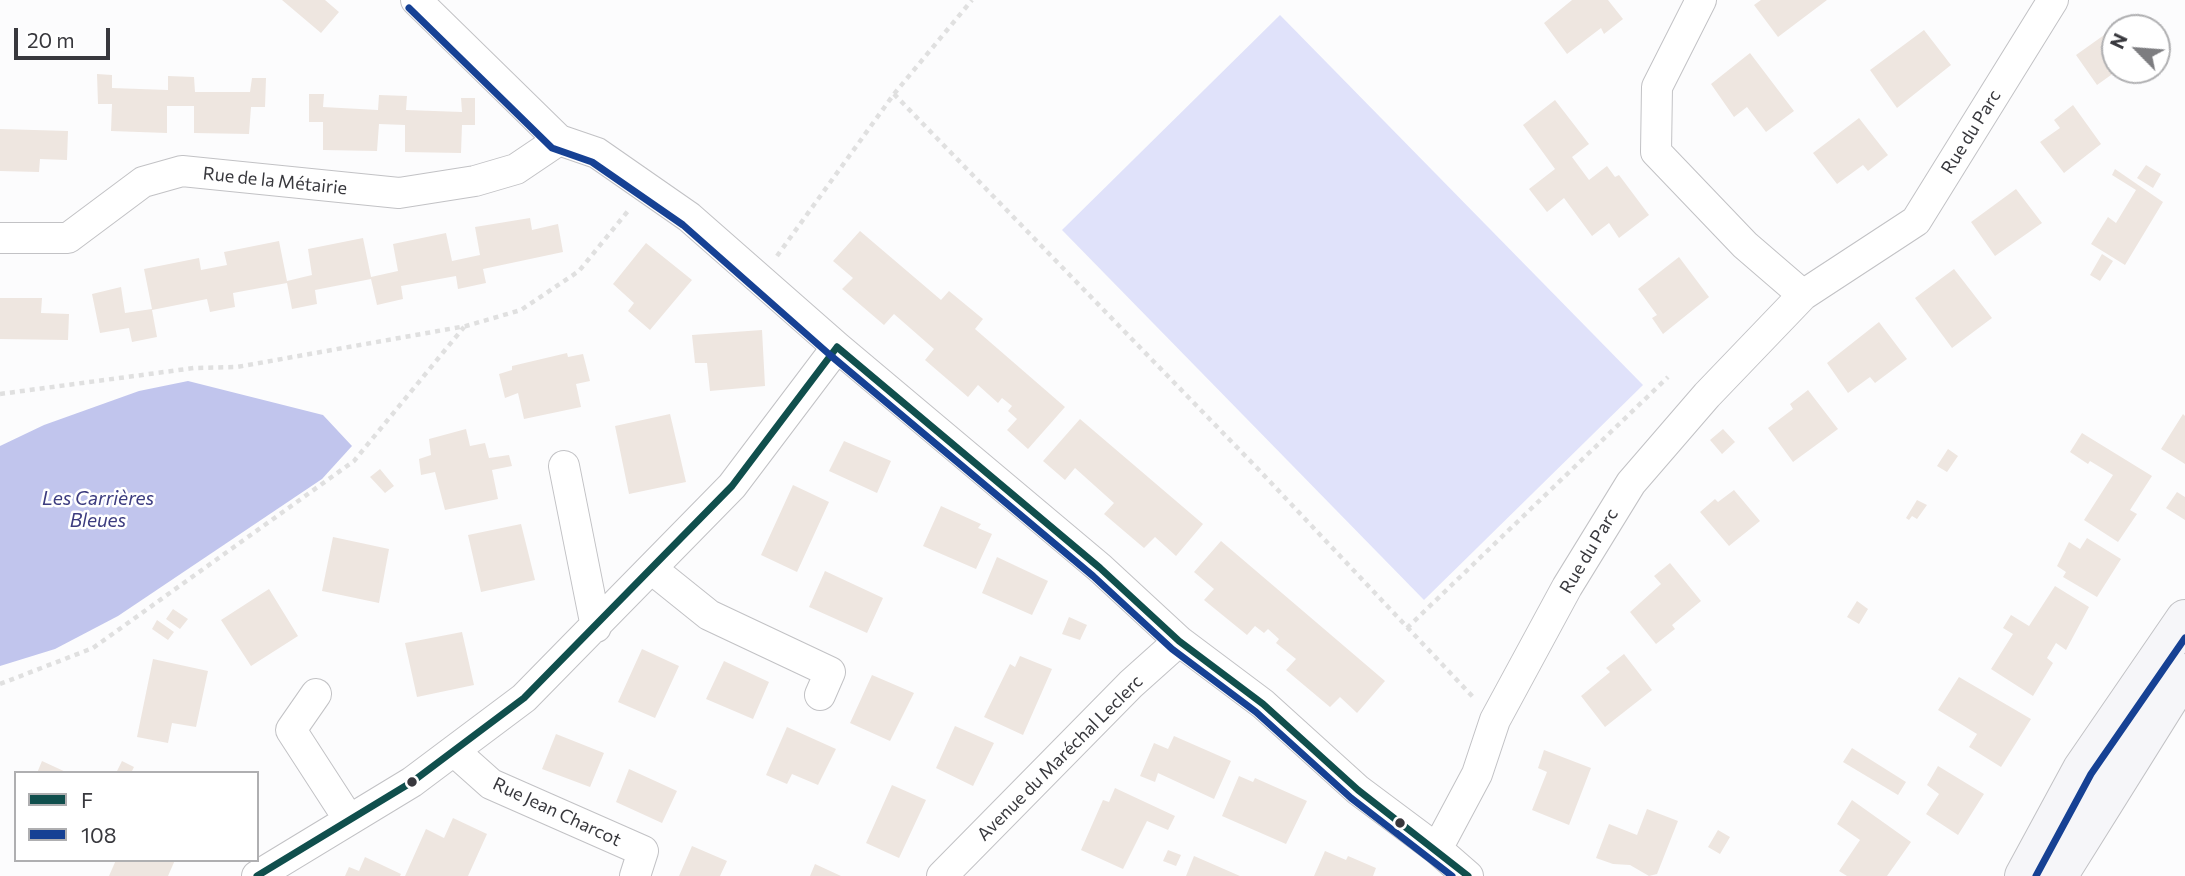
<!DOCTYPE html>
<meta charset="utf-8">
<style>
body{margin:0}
#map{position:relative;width:2185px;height:876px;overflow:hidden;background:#fcfcfd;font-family:Commissioner,sans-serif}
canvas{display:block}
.legend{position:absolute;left:14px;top:771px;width:245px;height:91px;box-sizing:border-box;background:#fff;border:2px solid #afafb1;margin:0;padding:9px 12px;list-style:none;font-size:21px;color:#38383d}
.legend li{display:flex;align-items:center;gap:14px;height:35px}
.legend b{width:35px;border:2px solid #afafb1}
.north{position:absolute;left:2101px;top:14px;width:70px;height:70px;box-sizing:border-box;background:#fff;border:2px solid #afafb1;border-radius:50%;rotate:295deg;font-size:19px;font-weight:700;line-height:28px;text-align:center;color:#38383d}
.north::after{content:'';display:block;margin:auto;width:24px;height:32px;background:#7d7d80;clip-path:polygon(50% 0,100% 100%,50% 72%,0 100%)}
.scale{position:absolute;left:14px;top:28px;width:96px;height:32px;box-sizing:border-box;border:4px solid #38383d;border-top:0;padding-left:9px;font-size:21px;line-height:24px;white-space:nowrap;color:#38383d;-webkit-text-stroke:5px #fff;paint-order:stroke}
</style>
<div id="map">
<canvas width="2185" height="876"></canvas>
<ul class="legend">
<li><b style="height:9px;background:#104f4d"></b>F</li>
<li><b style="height:9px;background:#164194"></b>108</li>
</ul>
<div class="north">N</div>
<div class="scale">20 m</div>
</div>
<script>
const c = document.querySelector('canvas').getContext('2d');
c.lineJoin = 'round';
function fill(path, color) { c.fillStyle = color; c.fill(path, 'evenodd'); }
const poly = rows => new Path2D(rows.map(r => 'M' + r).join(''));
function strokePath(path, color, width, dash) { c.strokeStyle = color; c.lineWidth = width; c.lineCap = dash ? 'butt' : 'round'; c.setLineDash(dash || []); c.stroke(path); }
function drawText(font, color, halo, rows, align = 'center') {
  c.font = font + ' Commissioner,sans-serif'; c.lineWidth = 5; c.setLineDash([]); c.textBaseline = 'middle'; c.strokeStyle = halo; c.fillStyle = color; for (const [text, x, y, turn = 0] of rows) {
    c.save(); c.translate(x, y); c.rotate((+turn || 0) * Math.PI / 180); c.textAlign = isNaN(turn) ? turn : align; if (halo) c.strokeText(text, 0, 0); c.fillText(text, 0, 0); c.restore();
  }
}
const green = poly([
 [1280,15,1643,385,1424,600,1062,230]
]);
const water = poly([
 [188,381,323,415,352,446,322,479,118,616,55,649,0,666,0,446,44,425,139,391]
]);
const building = poly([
 [282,0,325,0,339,12,321,33],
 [1572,0,1608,0,1623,19,1604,34,1601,28,1567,54,1544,23],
 [1761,0,1827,0,1778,37,1754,5],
 [2128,18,2135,28,2115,28,2115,70,2118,70,2097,85,2076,55],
 [1924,30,1951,65,1897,108,1870,70],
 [1750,53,1794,111,1766,132,1747,107,1734,117,1711,84],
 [97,74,112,75,112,88,168,90,168,76,194,77,195,92,250,92,252,78,266,78,265,107,251,107,249,134,194,133,194,106,167,106,167,133,111,131,112,104,98,104],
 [309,94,324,94,323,107,378,110,379,95,407,96,406,110,462,112,461,98,475,98,475,125,462,125,461,153,405,152,405,125,379,124,377,151,323,150,323,122,309,122],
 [1555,100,1589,144,1572,157,1589,180,1607,166,1615,177,1619,175,1649,215,1619,238,1609,223,1592,236,1564,198,1547,212,1529,189,1555,169,1523,125],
 [2073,105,2101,144,2064,173,2040,142,2060,128,2054,120],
 [1859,118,1888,155,1868,171,1863,165,1837,184,1813,153],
 [0,129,68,131,67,160,40,159,39,172,0,171],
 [2146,165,2161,174,2153,188,2137,178],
 [2115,169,2163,202,2125,265,2091,244,2108,217,2116,223,2136,190,2112,175],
 [2016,189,2042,223,1995,256,1971,222],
 [530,218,532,230,558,224,563,252,483,269,486,283,458,289,456,276,401,286,403,299,377,305,371,279,315,290,317,304,292,309,287,283,233,293,235,307,210,312,207,299,152,310,157,337,132,342,129,328,100,333,92,294,121,287,125,313,152,309,144,269,199,258,201,270,227,265,224,252,279,241,287,281,312,275,308,249,363,238,371,277,398,271,393,244,446,233,452,261,480,255,475,227],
 [860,231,941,300,949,291,983,319,975,329,1065,407,1028,449,1007,430,1017,419,1008,411,1012,406,1002,398,998,403,978,385,968,397,925,360,934,349,894,314,884,325,842,289,853,278,833,261],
 [646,243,692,280,650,330,628,311,634,303,613,284],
 [2102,254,2113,261,2100,281,2090,275],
 [1679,257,1709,297,1663,334,1652,318,1657,315,1638,289],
 [1954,269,1992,318,1952,348,1915,298],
 [0,298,42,298,41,313,69,314,68,340,0,339],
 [1879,322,1907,359,1875,383,1870,377,1848,393,1827,363],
 [762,330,765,386,710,391,707,363,695,363,692,335],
 [567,353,568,357,583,354,590,381,576,384,581,407,524,419,518,393,505,398,499,374,512,370,512,366],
 [1808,390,1838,429,1793,462,1768,428,1793,409,1790,404],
 [670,414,686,482,629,494,615,426],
 [2183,414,2185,416,2185,464,2161,449],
 [1080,419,1203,524,1176,556,1155,537,1144,548,1104,514,1114,503,1075,468,1065,480,1043,461],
 [466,429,470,446,485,443,489,458,509,455,512,466,492,470,498,499,445,510,435,472,421,475,419,459,431,455,429,439],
 [1723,429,1735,442,1722,454,1710,440],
 [2082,433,2152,476,2130,510,2137,514,2118,542,2084,520,2113,475,2090,461,2088,464,2070,452],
 [844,441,891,461,877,493,829,471],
 [1948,449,1958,456,1947,472,1937,466],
 [380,469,394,486,385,493,370,477],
 [793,485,829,502,797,572,761,555],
 [1734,490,1760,521,1729,546,1700,512,1715,499,1718,502],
 [2177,492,2185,497,2185,520,2166,508],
 [1917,500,1927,505,1917,519,1912,516,1909,520,1906,518],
 [941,506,981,524,978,528,992,534,976,569,923,546],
 [521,524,535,580,481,592,468,535],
 [333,537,389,549,379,603,322,591],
 [2087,538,2121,559,2097,597,2063,577,2066,572,2057,566,2069,542,2080,549],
 [1221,541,1385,681,1357,713,1340,697,1330,707,1286,670,1296,659,1276,643,1279,639,1268,629,1264,633,1255,626,1247,635,1204,600,1214,589,1194,572],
 [997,557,1048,581,1032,615,982,593],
 [1670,563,1701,601,1672,625,1675,629,1656,644,1630,612,1661,584,1654,576],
 [825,571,883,598,867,633,809,607],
 [2055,586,2089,607,2066,650,2056,643,2047,658,2053,663,2033,696,1991,669,2013,634,2003,628,2011,615,2029,626],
 [269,589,298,636,251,666,221,620],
 [1857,601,1868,609,1859,624,1847,617],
 [173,609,188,619,180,629,166,619],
 [1069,617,1087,625,1080,640,1062,634],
 [157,620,174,632,168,640,152,629],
 [462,632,474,685,417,697,405,643],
 [642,649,679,666,655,718,618,702],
 [1624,654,1652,690,1605,727,1581,696,1610,672,1606,668],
 [1020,656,1052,669,1023,735,984,717,1010,664,1015,667],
 [153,659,208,671,196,727,172,723,168,743,137,737],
 [724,661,769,682,753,719,706,699],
 [872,675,914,693,890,741,850,723],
 [1959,677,2031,719,2001,767,1969,747,1977,734,1938,710],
 [955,726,994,743,973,786,936,768],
 [787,727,836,749,818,785,792,774,787,784,766,775],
 [556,734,604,753,590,787,542,769],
 [1174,736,1231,761,1214,799,1158,773,1155,782,1140,776,1154,743,1168,749],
 [1852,748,1906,782,1898,795,1843,762],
 [1544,750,1591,768,1569,825,1532,810,1547,772,1538,768],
 [42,761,68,773,37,773],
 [122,761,134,767,131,773,116,773],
 [1938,766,1984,794,1958,835,1926,814,1939,794,1927,785],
 [629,769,677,791,662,823,616,802],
 [1239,776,1253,782,1255,778,1307,801,1286,844,1222,816],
 [892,785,926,800,899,858,866,843],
 [1115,788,1175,816,1168,830,1147,821,1123,869,1081,850,1103,800,1109,802],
 [1852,800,1911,842,1887,876,1847,876,1839,871,1860,840,1837,824],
 [1647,809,1678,821,1657,874,1649,876,1630,865,1613,864,1596,858,1609,824,1637,835],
 [453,818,487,834,468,876,405,876,426,829,444,838],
 [1718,830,1730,837,1720,854,1708,847],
 [692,846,727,861,720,876,679,876],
 [1168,850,1181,855,1176,866,1163,861],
 [1325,851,1346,860,1348,856,1376,868,1373,876,1314,876],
 [1194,856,1240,876,1186,876],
 [365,857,401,874,400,876,345,876,349,867,359,871],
 [116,860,175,860,168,876,109,876],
 [815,864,841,876,810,876]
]);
const path = poly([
 [894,94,1259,470,1473,697],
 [777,256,894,94,972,0],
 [0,394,194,368,237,367,466,326,521,310,579,271,628,211],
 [1407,628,1668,377],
 [0,684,93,648,354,461,464,327]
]);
const minor = poly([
 [416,0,559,140,597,153,689,217,837,347,1100,568,1179,641,1263,704,1358,790,1437,849,1468,876],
 [1701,0,1657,87,1656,152,1745,245,1803,295],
 [0,238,68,238,143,182,182,171,399,193,475,181,516,169,559,140],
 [564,466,596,627],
 [653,570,709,615,830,672,820,695],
 [316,694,291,730,348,818],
 [454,751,491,784,643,851,635,876],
 [1437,849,1477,774,1495,720,1567,587,1631,483,1707,395,1803,295,1916,221,2053,0],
 [257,876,412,782,524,698,732,486,837,347],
 [942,876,1131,684,1179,641]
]);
const secondary = poly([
 [2024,876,2082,769,2185,619],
 [2058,876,2185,673]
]);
const bus1 = poly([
 [837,347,1100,568,1179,641,1263,704,1358,790,1468,876],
 [257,876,412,782,524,698,732,486,837,347]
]);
const bus2 = poly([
 [409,8,552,148,592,162,683,225,830,355,1093,576,1172,649,1256,712,1351,798,1452,876],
 [2036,876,2091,774,2185,638]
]);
const markers = [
 [412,782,6,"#38383d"],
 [1400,823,6,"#38383d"]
];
const streetNames = [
 ["Rue du Parc",1971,132,-58],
 ["Rue de la Métairie",275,181,6],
 ["Rue du Parc",1589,551,-59],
 ["Avenue du Maréchal Leclerc",1060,758,-45],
 ["Rue Jean Charcot",557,812,25]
];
const waterNames = [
 ["Les Carrières",98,499],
 ["Bleues",98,521]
];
fill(green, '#e0e2fa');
fill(water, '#c1c5ed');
fill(building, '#eee6e0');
strokePath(minor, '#c2c2c5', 32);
strokePath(secondary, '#c2c2c5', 40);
strokePath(path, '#e0e0e0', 4.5, [5, 5]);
strokePath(minor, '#fff', 30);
strokePath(secondary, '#f6f6f9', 38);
strokePath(bus1, '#104f4d', 7);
strokePath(bus2, '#164194', 7);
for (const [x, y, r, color] of markers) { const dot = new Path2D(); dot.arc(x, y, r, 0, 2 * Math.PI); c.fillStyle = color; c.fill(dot); strokePath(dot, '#fff', 2.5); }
drawText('18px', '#38383d', '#fff', streetNames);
drawText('italic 19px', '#3c3c7f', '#fff', waterNames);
</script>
